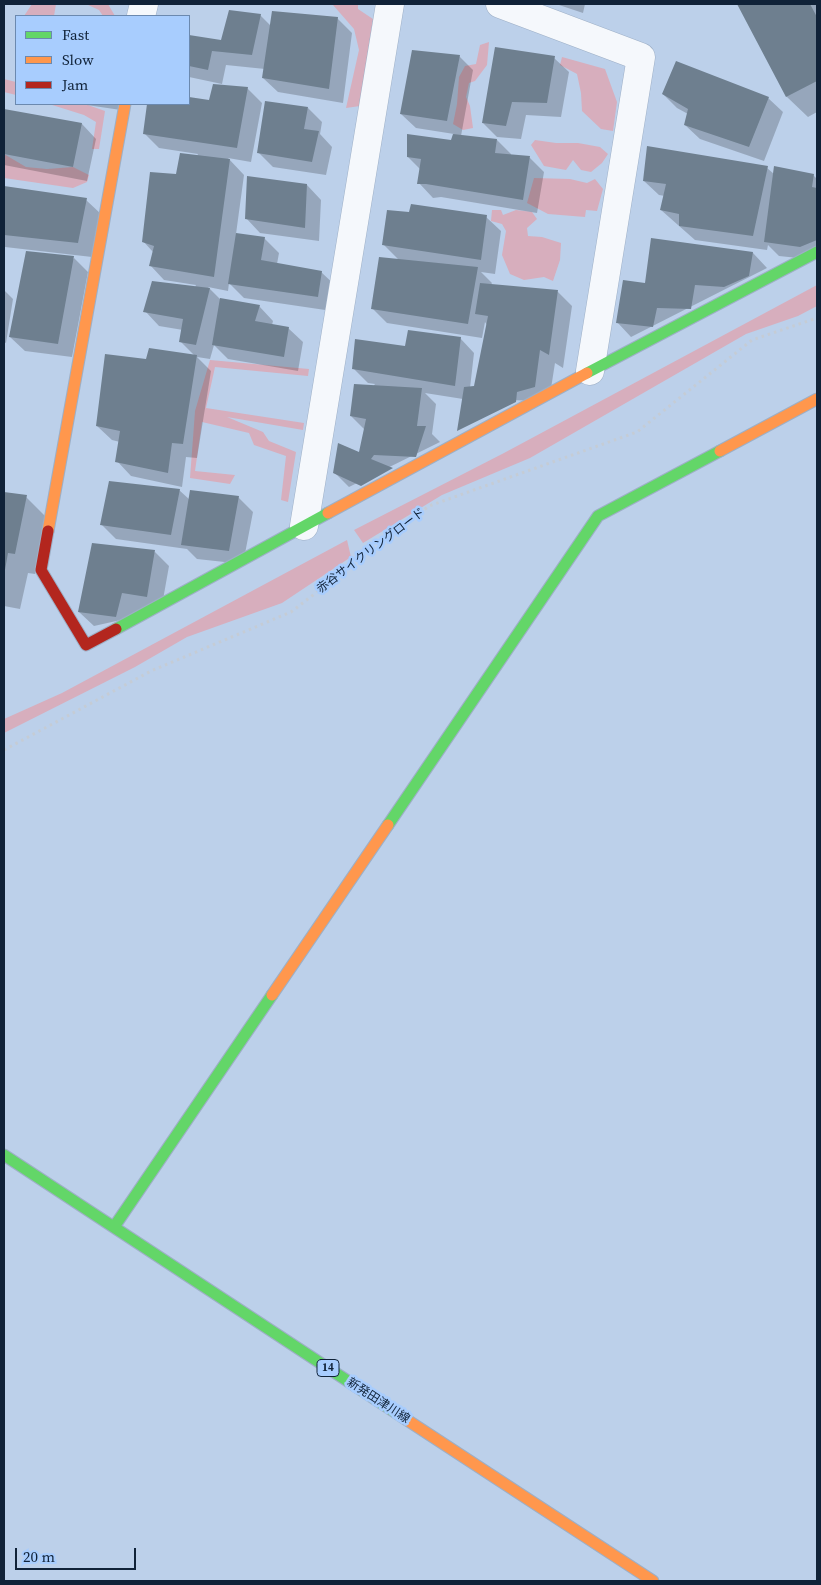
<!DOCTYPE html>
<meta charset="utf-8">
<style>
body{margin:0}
#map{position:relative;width:821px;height:1585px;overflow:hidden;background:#bcd0ea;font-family:"Source Serif 4",serif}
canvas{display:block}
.frame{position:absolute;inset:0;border:5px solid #102238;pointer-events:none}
.legend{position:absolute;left:15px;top:15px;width:175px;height:90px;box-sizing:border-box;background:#a8cdfe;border:1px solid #6b89af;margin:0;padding:6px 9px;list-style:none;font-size:15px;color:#102238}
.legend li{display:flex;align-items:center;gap:10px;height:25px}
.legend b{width:25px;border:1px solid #6b89af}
.scale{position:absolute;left:15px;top:1548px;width:121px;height:22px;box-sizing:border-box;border:2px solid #102238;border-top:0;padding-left:6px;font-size:15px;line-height:18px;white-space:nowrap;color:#102238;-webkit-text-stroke:4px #a8cdfe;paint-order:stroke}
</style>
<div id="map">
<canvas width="821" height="1585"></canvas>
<div class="frame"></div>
<ul class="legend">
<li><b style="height:6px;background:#63d668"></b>Fast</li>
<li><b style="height:6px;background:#ff974d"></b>Slow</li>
<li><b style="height:6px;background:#b3261e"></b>Jam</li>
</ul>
<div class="scale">20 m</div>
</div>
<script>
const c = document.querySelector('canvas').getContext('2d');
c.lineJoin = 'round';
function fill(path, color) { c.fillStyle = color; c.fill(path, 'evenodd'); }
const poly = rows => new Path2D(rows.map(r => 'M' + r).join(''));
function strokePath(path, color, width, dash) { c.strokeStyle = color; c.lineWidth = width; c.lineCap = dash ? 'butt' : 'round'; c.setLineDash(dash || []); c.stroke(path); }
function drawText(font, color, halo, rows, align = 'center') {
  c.font = font + ' "Source Serif 4","Noto Sans JP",serif'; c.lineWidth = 5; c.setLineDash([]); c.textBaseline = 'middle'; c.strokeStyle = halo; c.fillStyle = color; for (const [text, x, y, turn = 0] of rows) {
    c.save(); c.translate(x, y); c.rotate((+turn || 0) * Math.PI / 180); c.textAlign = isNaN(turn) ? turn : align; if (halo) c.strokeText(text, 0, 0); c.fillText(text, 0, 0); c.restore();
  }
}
const green = poly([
 [32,4,56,4,54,16,24,16],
 [86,4,108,4,115,16,103,16,99,10],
 [326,4,358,4,358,9,373,19,360,106,346,108,359,50,354,29,333,5],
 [489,42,487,65,475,81,469,83,466,97,470,106,473,128,463,130,453,124,457,104,459,77,465,66,476,64,480,45],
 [562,57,605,69,617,102,613,131,601,129,582,111,581,93,577,74,560,65],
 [4,79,16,82,16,95,4,92],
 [49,104,85,104,105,111,99,149,92,149,96,122,84,115],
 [535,140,556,143,578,143,600,147,608,154,602,163,591,172,581,170,573,160,566,170,544,166,531,145],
 [4,154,26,167,47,169,73,167,89,175,87,182,73,188,4,178],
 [534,178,570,179,587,183,595,179,603,189,597,211,586,210,585,217,548,214,527,203],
 [492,210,501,210,503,215,516,210,532,212,537,219,527,228,528,236,542,237,561,243,560,260,553,281,544,277,524,280,510,274,502,255,506,231,502,224,491,221],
 [817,285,817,306,798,316,746,334,530,458,442,495,363,543,354,530,504,453],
 [210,360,309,369,308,376,215,367,206,408,304,423,303,430,227,417,263,432,269,441,296,452,288,502,281,500,286,456,254,445,249,433,202,422,195,471,235,475,230,484,190,478,195,411],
 [347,540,351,557,282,603,187,637,135,667,4,733,4,719,62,693]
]);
const shadow = poly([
 [556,4,585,4,583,13],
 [738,4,817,4,817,112,808,117,787,97],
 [260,15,271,26,337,18,352,33,343,103,278,92,263,78,265,69,226,65,222,84,189,77,189,36,222,42],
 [459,56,473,70,461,136,497,140,511,154,511,156,530,158,544,172,537,213,441,197,433,198,419,183,420,169,408,157,452,142,454,134,416,128,401,114],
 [554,58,569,72,561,117,526,115,521,139,497,137,483,123],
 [247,88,262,103,251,162,228,158,244,175,236,234,264,238,279,253,277,264,321,272,336,286,332,311,244,298,229,283,228,291,208,287,221,300,259,306,273,321,272,325,288,328,303,342,298,371,228,359,214,345,210,359,197,357,211,371,197,458,186,457,182,487,131,476,117,461,120,442,112,440,97,426,147,361,195,356,181,342,183,330,159,326,145,311,195,287,196,285,164,280,150,265,153,252,143,241,177,176,197,156,198,154,159,148,144,133,148,104,189,104,189,98,210,101],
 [663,94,768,98,783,112,764,161,700,139,685,125,688,114,677,108],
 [80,104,122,104,121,110],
 [308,108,322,122,320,134,332,147,326,175,273,167,258,152],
 [4,110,82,124,96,139,87,181,4,165],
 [767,168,774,174,813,175,817,179,817,260,779,256,768,245,767,250,695,240,661,210,665,196,659,195,644,181],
 [307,185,321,200,319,241,260,233,246,218],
 [4,188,86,200,101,214,92,257,5,247,4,246],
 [486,217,501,231,495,274,481,272,492,283,491,285,558,292,572,306,563,368,555,363,549,401,463,399,425,393,436,404,432,434,440,442,349,487,334,472,360,454,365,430,351,416,375,384,368,383,354,369,406,347,460,338,474,353,470,388,475,387,487,325,485,322,482,338,387,323,372,308,399,260,384,245],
 [753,253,767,268,631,337,617,322,646,284],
 [74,258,88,272,72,357,25,351,10,337],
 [4,290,13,299,6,343,4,342],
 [179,490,190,500,238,497,253,512,243,564,197,559,187,549,116,539,101,524],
 [4,493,26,497,46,517,35,574,28,573,20,609,4,606],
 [155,552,169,566,161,611,94,626,79,612]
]);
const building = poly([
 [737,4,810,4,817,17,817,81,786,97],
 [229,10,261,14,252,55,212,51,208,70,189,66,189,35,221,40],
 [272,11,338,17,329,89,262,78],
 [495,47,555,56,547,103,512,102,506,126,482,123],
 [412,50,460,55,447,121,400,114],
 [676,61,769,97,749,147,684,125,688,109,662,94],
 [213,84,248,87,237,148,143,134,147,104,189,104,189,97,209,100],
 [265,101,308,107,304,129,319,131,312,162,257,153],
 [4,109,82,123,73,167,4,154],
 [407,134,451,140,453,134,497,139,495,153,530,156,523,200,426,184,417,184,421,159,407,157],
 [647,146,768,166,753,236,679,226,679,214,660,210,666,184,643,181],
 [180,153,230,159,214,277,149,266,154,246,142,242,150,172,176,174],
 [774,166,814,174,812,187,817,188,817,240,800,247,764,242],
 [247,176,307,184,305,228,245,219],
 [4,186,87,198,78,243,4,235],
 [411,204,487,215,481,260,382,245,387,210,409,212],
 [236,233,265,237,261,260,322,271,318,297,228,284],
 [651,238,753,252,749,276,724,287,695,285,691,309,657,308,653,327,616,323,623,280,645,283],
 [26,251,74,256,58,344,9,337],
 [379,257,478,267,468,324,371,309],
 [152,281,210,288,196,345,179,342,183,319,143,312],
 [480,283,558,290,549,355,540,350,535,387,517,392,516,402,457,431,464,387,474,386,488,316,475,314],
 [220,298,260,305,255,321,289,327,284,357,212,345],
 [408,330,461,337,455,386,352,369,355,339,405,346],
 [149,348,197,355,183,444,172,443,168,473,115,462,120,431,96,426,105,354,146,359],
 [354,384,422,388,417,426,426,426,416,457,374,455,371,459,393,468,361,486,333,473,338,443,359,452,366,419,350,416],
 [109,481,180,489,171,535,100,525],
 [190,490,239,496,229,551,181,545],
 [4,492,27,495,15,554,8,553,5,570],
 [92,543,155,550,147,597,122,593,116,617,78,612]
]);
const path = poly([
 [4,750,151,671,291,612,429,506,637,432,752,340,817,318]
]);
const street = poly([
 [500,4,641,57,590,371],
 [141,16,144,4],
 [304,526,390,4]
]);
const fast = poly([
 [587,373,817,252],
 [116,629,328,513],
 [388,825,598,516,720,451],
 [4,1155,404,1418],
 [114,1227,272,995]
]);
const slow = poly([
 [720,451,817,399],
 [328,513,587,373],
 [48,531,125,104],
 [272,995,388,825],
 [404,1418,653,1581]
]);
const jam = poly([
 [48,531,41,570,86,645,116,629]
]);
const shields = [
 [328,1368,22]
];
const shieldNames = [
 ["14",328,1368]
];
const streetNames = [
 ["赤谷サイクリングロード",371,551,-37],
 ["新発田津川線",378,1401,33]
];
fill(green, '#d7aebd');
fill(shadow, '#0003');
fill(building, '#6e7f8f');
strokePath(street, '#9dafc6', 29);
strokePath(fast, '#9dafc6', 13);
strokePath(slow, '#9dafc6', 13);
strokePath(jam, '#9dafc6', 13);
strokePath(path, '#c5ccd5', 3, [2.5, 4]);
strokePath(street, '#f5f8fc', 28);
strokePath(fast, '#63d668', 11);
strokePath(slow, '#ff974d', 11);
strokePath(jam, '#b3261e', 11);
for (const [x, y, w] of shields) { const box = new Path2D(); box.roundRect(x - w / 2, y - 8.5, w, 17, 4); c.fillStyle = '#a8cdfe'; c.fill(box); strokePath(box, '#102238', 1); }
drawText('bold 11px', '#102238', null, shieldNames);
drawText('12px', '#102238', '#a8cdfe', streetNames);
</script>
